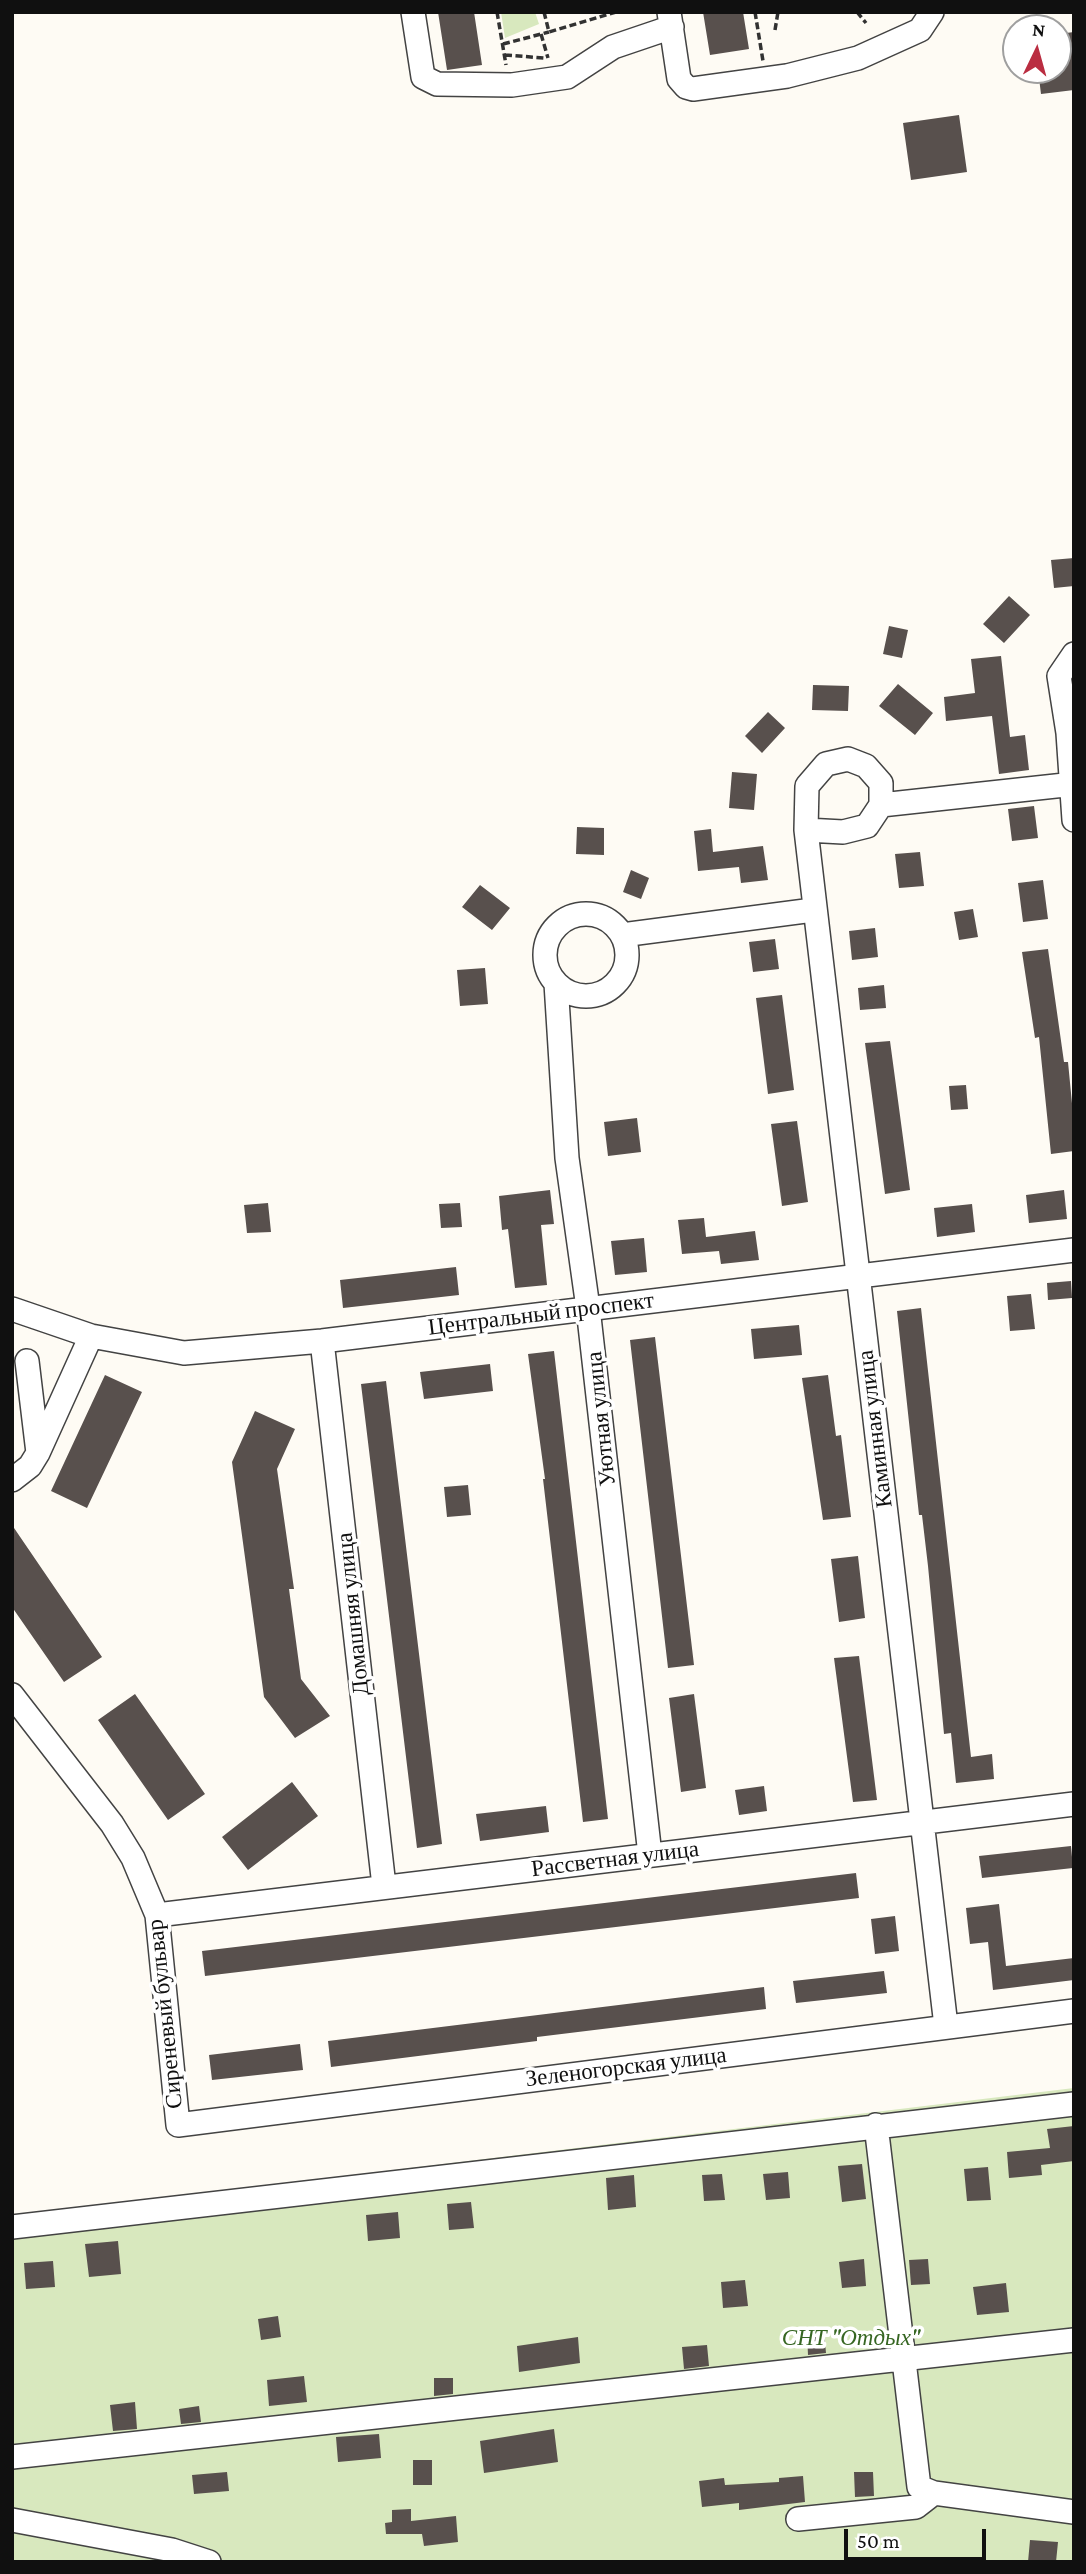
<!DOCTYPE html>
<meta charset="utf-8">
<style>
body{margin:0}
#map{position:relative;width:1086px;height:2574px;overflow:hidden;background:#fefbf4;font-family:"Crimson Pro",serif}
canvas{display:block}
.frame{position:absolute;inset:0;border:14px solid #101010;pointer-events:none}
.north{position:absolute;left:1002px;top:14px;width:70px;height:70px;box-sizing:border-box;background:#fff;border:2px solid #9f9f9f;border-radius:50%;rotate:5deg;font-size:19px;font-weight:700;line-height:28px;text-align:center;color:#101010}
.north::after{content:'';display:block;margin:auto;width:24px;height:32px;background:#ba2d41;clip-path:polygon(50% 0,100% 100%,50% 72%,0 100%)}
.scale{position:absolute;left:844px;top:2529px;width:142px;height:32px;box-sizing:border-box;border:4px solid #101010;border-top:0;padding-left:9px;font-size:21px;line-height:24px;white-space:nowrap;color:#101010;-webkit-text-stroke:5px #fff;paint-order:stroke}
</style>
<div id="map">
<canvas width="1086" height="2574"></canvas>
<div class="frame"></div>
<div class="north">N</div>
<div class="scale">50 m</div>
</div>
<script>
const c = document.querySelector('canvas').getContext('2d');
c.lineJoin = 'round';
function fill(path, color) { c.fillStyle = color; c.fill(path, 'evenodd'); }
const poly = rows => new Path2D(rows.map(r => 'M' + r).join(''));
function strokePath(path, color, width, dash) { c.strokeStyle = color; c.lineWidth = width; c.lineCap = dash ? 'butt' : 'round'; c.setLineDash(dash || []); c.stroke(path); }
function drawText(font, color, halo, rows, align = 'center') {
  c.font = font + ' "Crimson Pro",serif'; c.lineWidth = 7; c.setLineDash([]); c.textBaseline = 'middle'; c.strokeStyle = halo; c.fillStyle = color; for (const [text, x, y, turn = 0] of rows) {
    c.save(); c.translate(x, y); c.rotate((+turn || 0) * Math.PI / 180); c.textAlign = isNaN(turn) ? turn : align; if (halo) c.strokeText(text, 0, 0); c.fillText(text, 0, 0); c.restore();
  }
}
const green = poly([
 [501,12,535,12,539,24,505,38],
 [1074,2088,1074,2562,12,2562,12,2216]
]);
const building = poly([
 [438,12,474,12,482,65,447,70],
 [703,12,743,12,749,49,710,55],
 [1074,32,1074,90,1041,94,1038,70,1058,70,1058,34],
 [959,115,967,172,911,180,903,123],
 [1074,558,1074,586,1054,588,1051,560],
 [1009,596,1030,615,1004,643,983,624],
 [889,626,908,630,902,658,883,654],
 [1001,656,1010,737,1025,735,1029,770,999,774,992,716,946,721,944,697,975,693,971,659],
 [898,684,933,713,915,735,879,706],
 [813,685,849,686,848,711,812,710],
 [768,712,785,728,762,753,745,736],
 [732,772,757,774,754,810,729,808],
 [1034,806,1038,838,1012,841,1008,809],
 [577,827,604,828,604,855,576,854],
 [711,829,713,852,763,846,768,880,741,883,739,867,698,871,694,831],
 [920,852,924,886,899,888,895,854],
 [631,870,649,878,641,899,623,892],
 [1043,880,1048,919,1023,922,1018,883],
 [480,885,510,908,492,930,462,907],
 [973,909,978,937,959,940,954,912],
 [875,928,878,957,852,960,849,931],
 [775,939,779,969,753,972,749,942],
 [1048,949,1064,1062,1068,1062,1074,1124,1074,1151,1051,1154,1039,1037,1035,1038,1022,952],
 [485,968,488,1004,460,1006,457,970],
 [884,985,886,1008,860,1010,858,988],
 [782,995,794,1090,768,1094,756,998],
 [890,1041,910,1190,885,1194,865,1043],
 [966,1085,968,1109,951,1110,949,1086],
 [637,1118,641,1152,608,1156,604,1122],
 [797,1121,808,1202,782,1206,771,1124],
 [550,1190,554,1224,541,1225,547,1285,515,1288,508,1229,502,1230,499,1196],
 [1064,1190,1067,1219,1029,1223,1026,1195],
 [268,1203,271,1232,247,1233,244,1205],
 [460,1203,462,1227,441,1228,439,1204],
 [972,1204,975,1232,937,1237,934,1208],
 [704,1218,706,1237,755,1231,759,1260,721,1264,719,1251,682,1254,678,1220],
 [644,1238,647,1272,615,1275,611,1241],
 [456,1267,459,1295,343,1308,340,1280],
 [1071,1281,1072,1298,1048,1300,1047,1283],
 [1031,1294,1035,1329,1010,1331,1007,1296],
 [921,1308,971,1757,992,1754,994,1779,956,1783,951,1733,944,1734,928,1566,922,1515,919,1515,897,1311],
 [799,1325,802,1355,754,1359,751,1329],
 [655,1337,694,1665,668,1668,630,1340],
 [554,1351,608,1819,583,1822,543,1479,545,1479,528,1354],
 [490,1364,493,1391,424,1399,420,1372],
 [105,1375,142,1392,87,1508,51,1491],
 [828,1375,836,1436,841,1435,851,1517,823,1520,802,1378],
 [386,1381,442,1844,417,1848,361,1384],
 [255,1411,295,1429,277,1469,294,1589,289,1589,301,1679,330,1716,295,1738,264,1697,232,1462],
 [468,1485,471,1515,447,1517,444,1487],
 [12,1525,102,1657,64,1682,12,1607],
 [858,1556,865,1618,839,1622,831,1559],
 [859,1656,877,1800,853,1802,834,1658],
 [135,1694,205,1794,168,1820,98,1720],
 [694,1694,706,1788,681,1792,669,1698],
 [292,1782,318,1816,248,1870,222,1837],
 [764,1786,767,1811,739,1815,735,1790],
 [546,1806,549,1832,480,1841,476,1814],
 [1071,1846,1073,1868,982,1878,979,1856],
 [856,1873,859,1898,205,1976,202,1951],
 [999,1904,1006,1966,1074,1958,1074,1980,993,1990,988,1942,970,1944,966,1908],
 [895,1916,899,1951,875,1954,871,1919],
 [884,1971,887,1993,796,2003,793,1981],
 [764,1987,766,2009,537,2037,537,2041,331,2067,328,2041],
 [300,2044,303,2070,212,2080,209,2055],
 [1074,2126,1074,2161,1041,2165,1042,2175,1009,2178,1007,2152,1050,2148,1047,2129],
 [862,2164,866,2199,842,2202,838,2166],
 [988,2167,991,2200,967,2201,964,2169],
 [788,2172,790,2198,766,2200,763,2174],
 [722,2174,725,2200,704,2201,702,2175],
 [634,2175,636,2207,608,2210,606,2178],
 [471,2202,474,2228,449,2230,447,2204],
 [398,2212,400,2238,368,2241,366,2215],
 [118,2241,121,2274,89,2277,85,2244],
 [864,2259,866,2286,842,2288,839,2262],
 [928,2259,930,2284,911,2285,909,2260],
 [53,2261,55,2287,26,2289,24,2263],
 [745,2280,748,2306,723,2308,721,2282],
 [1006,2283,1009,2312,977,2315,973,2287],
 [278,2316,281,2337,261,2340,258,2319],
 [824,2332,826,2353,808,2355,807,2333],
 [578,2337,580,2363,519,2372,517,2346],
 [707,2345,709,2366,684,2369,682,2347],
 [304,2376,307,2402,269,2406,267,2380],
 [434,2378,453,2378,453,2394,434,2396],
 [135,2402,137,2429,113,2431,110,2405],
 [199,2406,201,2422,181,2424,179,2409],
 [554,2429,558,2462,484,2473,480,2441],
 [379,2434,381,2458,338,2462,336,2437],
 [413,2460,432,2460,432,2485,413,2485],
 [227,2472,229,2491,194,2494,192,2475],
 [854,2472,873,2472,874,2496,855,2497],
 [803,2476,805,2502,739,2510,739,2503,702,2507,699,2481,724,2478,725,2485,779,2482,779,2478],
 [411,2509,411,2521,456,2516,458,2542,424,2546,422,2534,386,2534,385,2523,392,2522,392,2510],
 [1030,2540,1058,2542,1056,2562,1028,2562]
]);
const path = poly([
 [497,12,506,65],
 [544,12,549,32,616,12],
 [755,12,763,61],
 [857,12,866,23],
 [775,30,778,12],
 [541,34,548,58],
 [503,44,549,32],
 [505,55,544,58]
]);
const minor = poly([
 [413,12,423,77,437,84,512,85,567,77,613,47,672,27],
 [669,12,679,79,686,87,693,89,787,76,858,58,920,30,932,12],
 [1074,654,1059,676,1068,733,1074,820],
 [881,805,1074,784],
 [806,830,843,832,867,826,881,805,881,783,866,766,848,759,826,764,807,786,806,830,946,2026],
 '545 955a41 41 0 1 1 82 0a41 41 0 1 1-82 0Z',
 [622,935,813,910],
 [556,983,567,1158,588,1308,650,1855],
 [12,1309,91,1336,184,1353,322,1341,1074,1250],
 [322,1341,384,1886],
 [27,1361,38,1453],
 [12,1480,30,1466,38,1453,91,1336],
 [12,1695,112,1824,133,1858,157,1915,178,2125,1074,2011],
 [157,1915,1074,1804],
 [876,2125,919,2487,934,2493],
 [12,2227,1074,2104],
 [12,2457,1074,2340],
 [798,2519,916,2507,934,2493,1074,2512],
 [12,2520,172,2550,209,2562]
]);
const streetNames = [
 ["Центральный проспект",541,1314,-7],
 ["Уютная улица",601,1419,-96],
 ["Каминная улица",875,1429,-97],
 ["Домашняя улица",353,1614,-96],
 ["Рассветная улица",615,1859,-7],
 ["Сиреневый бульвар",165,2014,-96],
 ["Зеленогорская улица",626,2067,-7]
];
const parkNames = [
 ["СНТ \"Отдых\"",851,2338]
];
fill(green, '#d8e8be');
fill(building, '#58504d');
strokePath(minor, '#434343', 26);
strokePath(path, '#323232', 3.5, [7, 3.5]);
strokePath(minor, '#fff', 23);
drawText('23px', '#101010', '#fff', streetNames);
drawText('italic 23px', '#366622', '#fff', parkNames);
</script>
